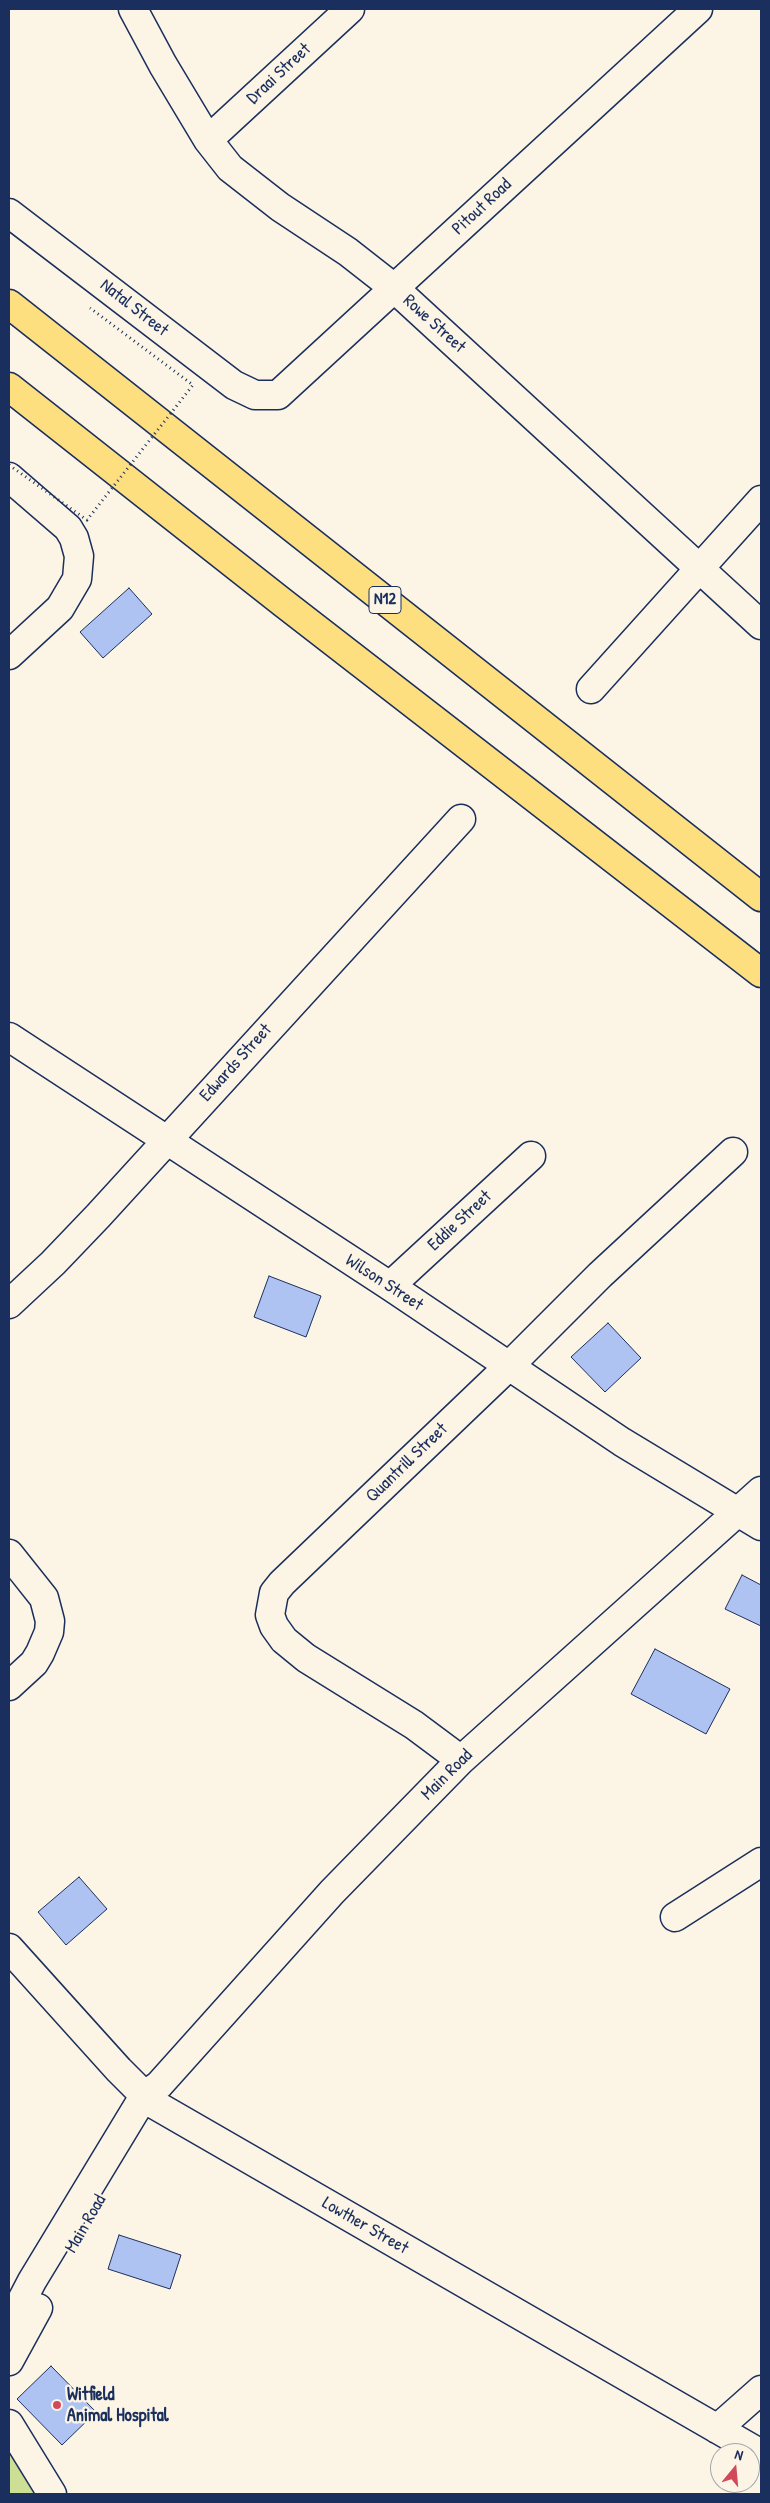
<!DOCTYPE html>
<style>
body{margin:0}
#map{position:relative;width:770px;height:2503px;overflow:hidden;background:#fcf5e5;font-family:"Patrick Hand",sans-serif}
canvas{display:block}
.frame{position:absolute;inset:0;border:10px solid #1b2f5e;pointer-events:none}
.north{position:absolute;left:710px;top:2443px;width:50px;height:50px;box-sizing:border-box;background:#fcf5e5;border:1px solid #a2a6af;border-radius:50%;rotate:17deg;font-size:14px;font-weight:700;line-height:20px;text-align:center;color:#1b2f5e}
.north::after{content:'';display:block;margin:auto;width:18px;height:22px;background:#d1495b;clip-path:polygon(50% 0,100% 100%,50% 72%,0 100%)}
</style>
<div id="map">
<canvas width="770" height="2503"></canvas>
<div class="frame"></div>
<div class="north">N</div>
</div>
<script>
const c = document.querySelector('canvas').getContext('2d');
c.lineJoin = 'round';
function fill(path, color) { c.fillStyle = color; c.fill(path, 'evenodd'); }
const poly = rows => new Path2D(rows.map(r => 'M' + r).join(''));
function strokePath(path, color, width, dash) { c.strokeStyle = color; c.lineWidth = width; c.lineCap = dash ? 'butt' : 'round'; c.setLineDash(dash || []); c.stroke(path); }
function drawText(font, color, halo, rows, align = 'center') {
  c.font = font + ' "Patrick Hand",sans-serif'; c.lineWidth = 4.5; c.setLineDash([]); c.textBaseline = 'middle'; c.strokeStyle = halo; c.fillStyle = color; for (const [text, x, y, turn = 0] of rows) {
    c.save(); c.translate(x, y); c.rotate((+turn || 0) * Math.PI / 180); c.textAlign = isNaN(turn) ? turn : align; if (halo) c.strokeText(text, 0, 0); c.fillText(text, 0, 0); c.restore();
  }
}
const green = poly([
 [9,2437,40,2494,9,2494]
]);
const building = poly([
 [129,588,152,614,103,658,80,632,129,588],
 [269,1276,321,1296,306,1337,254,1317,269,1276],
 [608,1323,641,1358,605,1392,571,1357,608,1323],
 [742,1575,761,1585,761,1626,725,1609,742,1575],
 [655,1649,730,1689,706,1734,631,1694,655,1649],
 [79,1877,107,1909,66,1945,38,1912,79,1877],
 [119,2235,181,2255,170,2289,108,2269,119,2235],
 [51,2366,96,2412,62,2445,17,2399,51,2366]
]);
const minor = poly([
 [133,9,163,65,208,140,230,168,280,207,348,252,394,288,761,625],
 [208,140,350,9],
 [9,213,234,385,255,395,278,395,698,9],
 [9,477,68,528,74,538,79,556,77,579,60,608,9,655],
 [591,689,761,500],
 [9,1037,390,1286,622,1442,761,1526],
 [390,1286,531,1156],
 [9,1304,53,1263,98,1216,461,819],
 [9,1554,44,1598,50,1621,49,1632,40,1653,34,1663,9,1686],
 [461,1760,414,1725,306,1658,284,1640,274,1626,270,1615,274,1593,282,1583,509,1366,600,1275,733,1152],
 [675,1917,761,1862],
 [9,1948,119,2070,152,2103,761,2454],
 [9,2325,32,2281,144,2096,159,2085,332,1892,461,1760,761,1491],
 [9,2361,38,2308],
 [9,2424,52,2494],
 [717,2429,761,2390]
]);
const highway = poly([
 [9,304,761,897],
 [9,387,282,602,761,973]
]);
const pathBridge = poly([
 [9,465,87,520,193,385,90,308]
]);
const markers = [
 [57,2405,5,"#d1495b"]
];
const shields = [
 [385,600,32]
];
const shieldNames = [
 ["N12",385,600]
];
const streetNames = [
 ["Draai Street",279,74,-43],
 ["Pitout Road",482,207,-43],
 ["Natal Street",134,308,38],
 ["Rowe Street",434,324,42],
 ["Edwards Street",236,1063,-48],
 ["Eddie Street",460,1221,-43],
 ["Wilson Street",384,1283,33],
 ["Quantrill Street",407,1463,-44],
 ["Main Road",447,1775,-45],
 ["Main Road",86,2224,-60],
 ["Lowther Street",365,2226,30]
];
const poiNames = [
 ["Witfield",67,2395],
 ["Animal Hospital",67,2416]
];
fill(green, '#ccdf94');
fill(building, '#afc3f2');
strokePath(building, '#1b2f5e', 1);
strokePath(minor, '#1b2f5e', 31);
strokePath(highway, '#1b2f5e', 31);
strokePath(minor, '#fcf5e5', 28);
strokePath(highway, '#fedf80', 28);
strokePath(pathBridge, '#1b2f5e', 3, [1, 4]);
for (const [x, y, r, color] of markers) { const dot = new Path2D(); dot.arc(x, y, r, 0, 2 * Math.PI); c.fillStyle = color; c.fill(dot); strokePath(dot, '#fcf5e5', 2); }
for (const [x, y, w] of shields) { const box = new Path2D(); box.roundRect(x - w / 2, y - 13.5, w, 27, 4); c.fillStyle = '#fcf5e5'; c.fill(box); strokePath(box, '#1b2f5e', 1); }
drawText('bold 16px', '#1b2f5e', null, shieldNames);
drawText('18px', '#1b2f5e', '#fcf5e5', streetNames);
drawText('bold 18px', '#1b2f5e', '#fcf5e5', poiNames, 'left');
</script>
